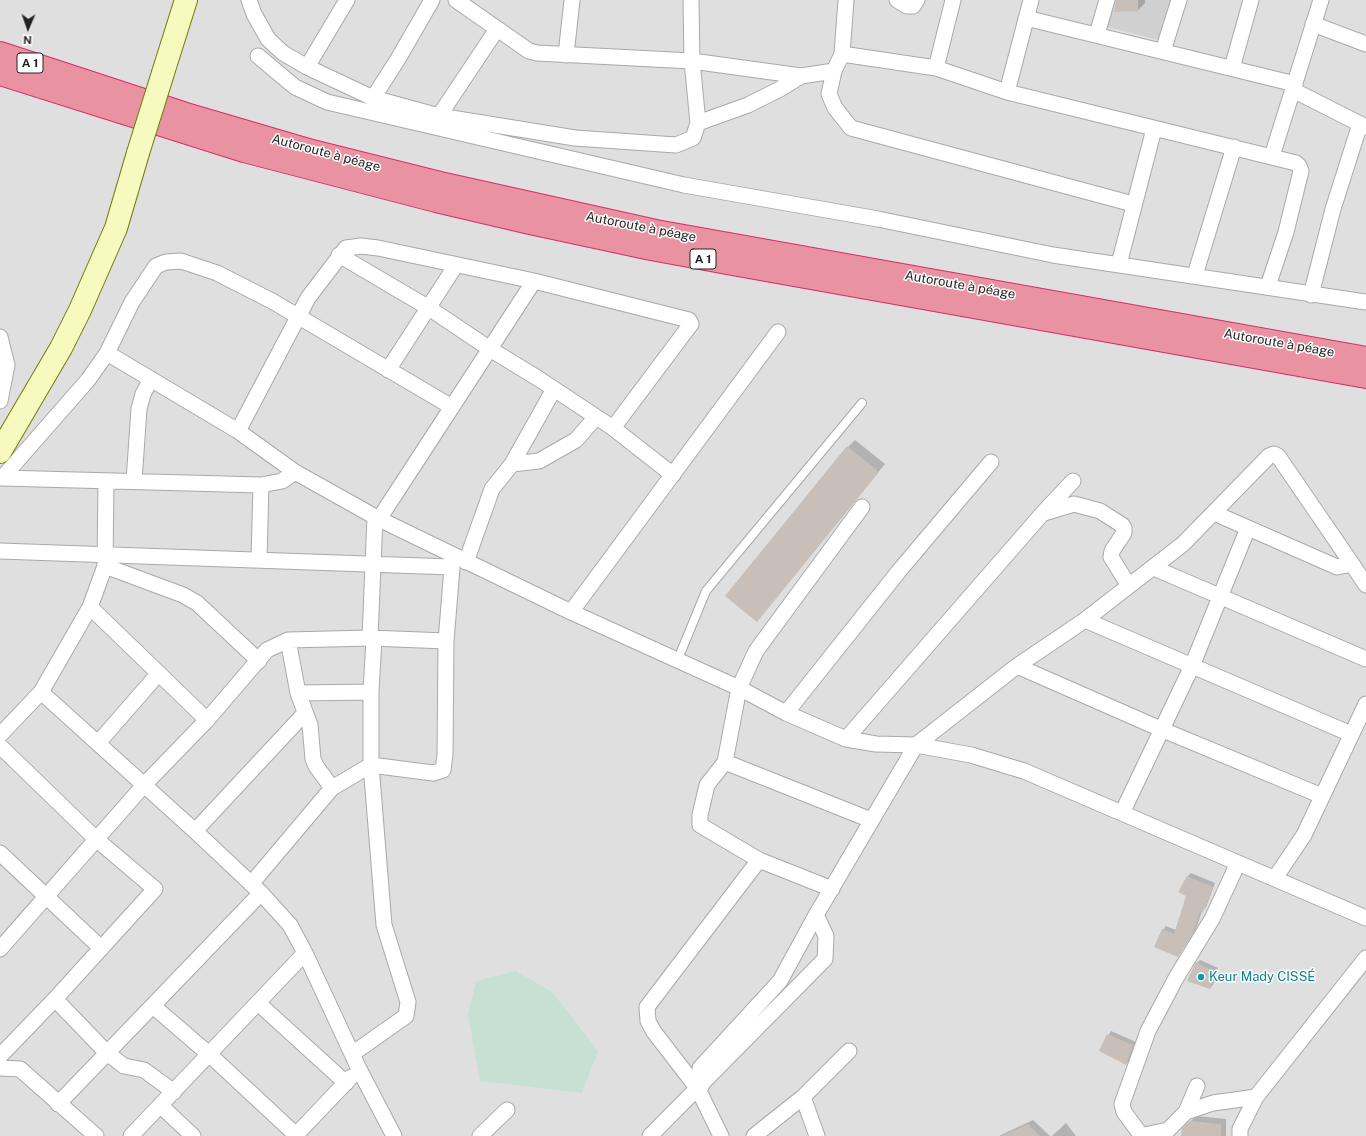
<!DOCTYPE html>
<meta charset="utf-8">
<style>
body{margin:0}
#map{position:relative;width:1366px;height:1136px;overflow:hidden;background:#f2efe9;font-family:"Public Sans",sans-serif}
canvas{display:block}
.north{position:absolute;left:8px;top:8px;width:40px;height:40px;-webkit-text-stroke:3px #fff;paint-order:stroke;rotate:182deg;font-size:11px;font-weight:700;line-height:16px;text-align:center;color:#222}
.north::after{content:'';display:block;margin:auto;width:14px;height:18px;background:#222;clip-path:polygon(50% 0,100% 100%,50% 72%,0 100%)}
</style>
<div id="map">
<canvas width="1366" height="1136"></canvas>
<div class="north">N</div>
</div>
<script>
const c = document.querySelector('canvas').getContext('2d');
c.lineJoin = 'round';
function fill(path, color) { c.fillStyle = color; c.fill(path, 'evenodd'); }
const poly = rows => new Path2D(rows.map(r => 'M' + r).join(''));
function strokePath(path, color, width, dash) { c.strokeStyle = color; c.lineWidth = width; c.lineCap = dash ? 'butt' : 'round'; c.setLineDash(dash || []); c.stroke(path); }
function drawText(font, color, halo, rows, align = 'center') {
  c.font = font + ' "Public Sans",sans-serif'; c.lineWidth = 3; c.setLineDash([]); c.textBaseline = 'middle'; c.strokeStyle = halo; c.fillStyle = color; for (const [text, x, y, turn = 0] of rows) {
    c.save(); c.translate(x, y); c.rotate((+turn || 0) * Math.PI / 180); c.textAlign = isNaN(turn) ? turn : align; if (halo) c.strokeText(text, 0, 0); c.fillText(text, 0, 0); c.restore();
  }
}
const residential = poly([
 [0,0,1366,0,1366,1136,0,1136]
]);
const religious = poly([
 [1111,0,1170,0,1159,40,1104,26]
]);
const wetland = poly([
 [516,971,552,992,598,1051,582,1093,480,1081,468,1014,476,981]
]);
const shadow = poly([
 [1117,0,1145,0,1145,3,1138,10],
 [855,440,885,464,757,620,848,447],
 [1191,873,1215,883,1206,907,1202,911,1196,929,1178,956,1163,930,1166,926,1176,930,1188,895,1188,876],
 [1200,960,1218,968,1213,985,1210,988,1197,963],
 [1111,1031,1136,1042,1129,1061,1126,1064,1100,1051],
 [1196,1116,1226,1119,1226,1136,1182,1136,1183,1129],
 [1033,1120,1050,1136,999,1136],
 [1066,1123,1076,1136,1052,1136]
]);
const building = poly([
 [1116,0,1138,0,1138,11,1114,12],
 [847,446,879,472,757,622,725,596],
 [1187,876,1213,887,1203,912,1200,911,1193,933,1178,957,1154,947,1162,929,1174,934,1186,896,1178,892],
 [1196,962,1215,972,1210,989,1187,981],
 [1107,1034,1133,1045,1126,1065,1099,1051],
 [1190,1121,1221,1124,1221,1136,1181,1136,1182,1128],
 [1028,1124,1040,1136,1002,1136]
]);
const lane = poly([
 [678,659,706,591,862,403]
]);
const street = poly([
 [249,0,254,14,268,39,283,53,307,67,373,98,439,116,575,138,676,145,693,138,698,123,692,61,691,0],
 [456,0,529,51,537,53,692,61,801,76],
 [846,0,842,54,834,71,829,94,835,108,851,128,1133,204],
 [897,0,907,6,913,6,917,0],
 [1026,18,1295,84],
 [1313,24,1366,44],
 [1097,34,1107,0],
 [1163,51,1179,0],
 [842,54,936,68,1007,92,1296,163,1299,166,1301,171,1286,232,1268,286],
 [566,55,572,0],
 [258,56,295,87,327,102,684,185,878,219,1053,255,1366,302],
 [307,67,347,0],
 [936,68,953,0],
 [1232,68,1251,0],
 [1293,90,1366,127],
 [1007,92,1031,0],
 [373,98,398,59,432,0],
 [439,116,497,29],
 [698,123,748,105,780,89,801,76,834,71],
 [1272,156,1321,0],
 [339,255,429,308,490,349,539,379,613,428,673,475],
 [1119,264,1154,129],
 [1195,275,1234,147],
 [1311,295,1333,209,1360,124],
 [0,337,7,365,0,401],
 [107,353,132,302,156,266,166,262,181,261,217,273,272,301,452,407],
 [388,370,456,265],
 [238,431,308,298,346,248,361,246,378,248,534,281,689,320,691,324,613,428],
 [512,464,554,389],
 [0,478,2,478,88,380,107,353,238,431,295,472,379,519,571,612,739,688,786,713,846,739,876,744,916,745,971,755,1024,771,1366,918],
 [2,478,261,485,282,481,295,472],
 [134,481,139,409,143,394,151,379],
 [1044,513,1074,504,1100,511,1122,525,1124,528,1124,533,1112,551,1111,557,1129,586],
 [1214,513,1337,567,1352,564,1366,585],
 [379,519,534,281],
 [0,551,451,567],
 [259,560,261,485],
 [466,562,492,489,512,464,539,461,576,440,596,417],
 [105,566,183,595,197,603,259,661],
 [1154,568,1366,659],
 [90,607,207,720],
 [571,612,778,332],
 [1085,620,1351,734],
 [370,638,375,517],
 [288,640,298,693,310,725,313,759,316,766,332,788,371,765,433,773,443,770,445,755,446,641,453,556],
 [1017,666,1163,730,1322,796],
 [41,692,195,831,261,893,290,925,305,953,359,1069,394,1136],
 [298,693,371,692],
 [786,713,899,571,991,462],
 [0,735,41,692,90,607,105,566,106,481],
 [846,739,1042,514,1073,481],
 [98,743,159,673],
 [0,746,96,839,155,889,55,999,0,1056],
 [725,762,871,820],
 [1122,813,1192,666,1248,528],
 [195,831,305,713],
 [0,853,101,948],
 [1275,878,1304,835,1366,704],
 [251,884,332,788],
 [832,889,759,860,700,825,700,815,707,785,725,762,739,688,756,651,862,507],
 [0,949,144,785,207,720,267,650,288,640,370,638,446,641],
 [55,999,107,1053,124,1066,144,1070,174,1092],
 [258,1003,346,1083],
 [153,1006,210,1055,296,1135],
 [352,1054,406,1016,408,1002,384,925,371,765,371,692,374,638],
 [0,1068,20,1069,96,1136],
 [702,1085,700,1068,780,981,816,915,916,745,1017,666,1085,620,1183,544,1269,456,1274,454,1278,456,1352,564],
 [803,1097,817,1136],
 [58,1104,261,893],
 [161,1106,193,1136],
 [1186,1112,1213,1103,1256,1097],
 [1141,1135,1124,1112,1122,1104,1148,1031,1176,978,1212,919,1238,863],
 [131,1136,305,953],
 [295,1136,351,1077],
 [480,1136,507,1110],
 [650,1136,825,959,826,936,816,915],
 [721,1136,698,1089,654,1032,648,1021,647,1007,759,860],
 [754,1136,803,1097,849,1051],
 [1140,1136,1168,1130,1186,1112,1197,1086],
 [1240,1136,1240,1129,1256,1097,1366,958]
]);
const secondary = poly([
 [163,73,186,0],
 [0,452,61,348,80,310,116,228,138,153]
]);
const highway = poly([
 [0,53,186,114,312,151,440,183,656,231,1366,358],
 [0,74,244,151,436,201,530,223,651,249,738,265,1366,377]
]);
const secondaryBridge = poly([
 [138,153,163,73]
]);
const markers = [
 [1201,977,4,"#0f9aa8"]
];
const shields = [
 [30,63,26],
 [703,259,26]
];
const shieldNames = [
 ["A 1",30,63],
 ["A 1",703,259]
];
const streetNames = [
 ["Autoroute à péage",326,153,15],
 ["Autoroute à péage",641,227,11],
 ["Autoroute à péage",960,285,10],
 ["Autoroute à péage",1279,343,10]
];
const cultureNames = [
 ["Keur Mady CISSÉ",1209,977]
];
fill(residential, '#e0dfdf');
fill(religious, '#d0d0d0');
fill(wetland, '#c6e0d4');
fill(shadow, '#0003');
fill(building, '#c7bfb8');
strokePath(lane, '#a9a9a9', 10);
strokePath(street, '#a9a9a9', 17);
strokePath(secondary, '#707d05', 24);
strokePath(highway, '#dc2a67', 24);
strokePath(lane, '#fff', 8);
strokePath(street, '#fff', 15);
strokePath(secondary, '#f7fabf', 22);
strokePath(highway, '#e892a2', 22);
strokePath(secondaryBridge, '#707d05', 24, []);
strokePath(secondaryBridge, '#f7fabf', 22);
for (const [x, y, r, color] of markers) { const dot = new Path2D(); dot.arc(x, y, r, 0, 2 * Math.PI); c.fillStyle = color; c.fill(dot); strokePath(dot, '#fff', 1.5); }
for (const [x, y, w] of shields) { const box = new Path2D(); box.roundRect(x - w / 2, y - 10, w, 20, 3); c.fillStyle = '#fff'; c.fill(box); strokePath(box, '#222', 1); }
drawText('bold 12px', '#222', null, shieldNames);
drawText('13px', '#222', '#fff', streetNames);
drawText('13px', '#0d838f', '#fff', cultureNames, 'left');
</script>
